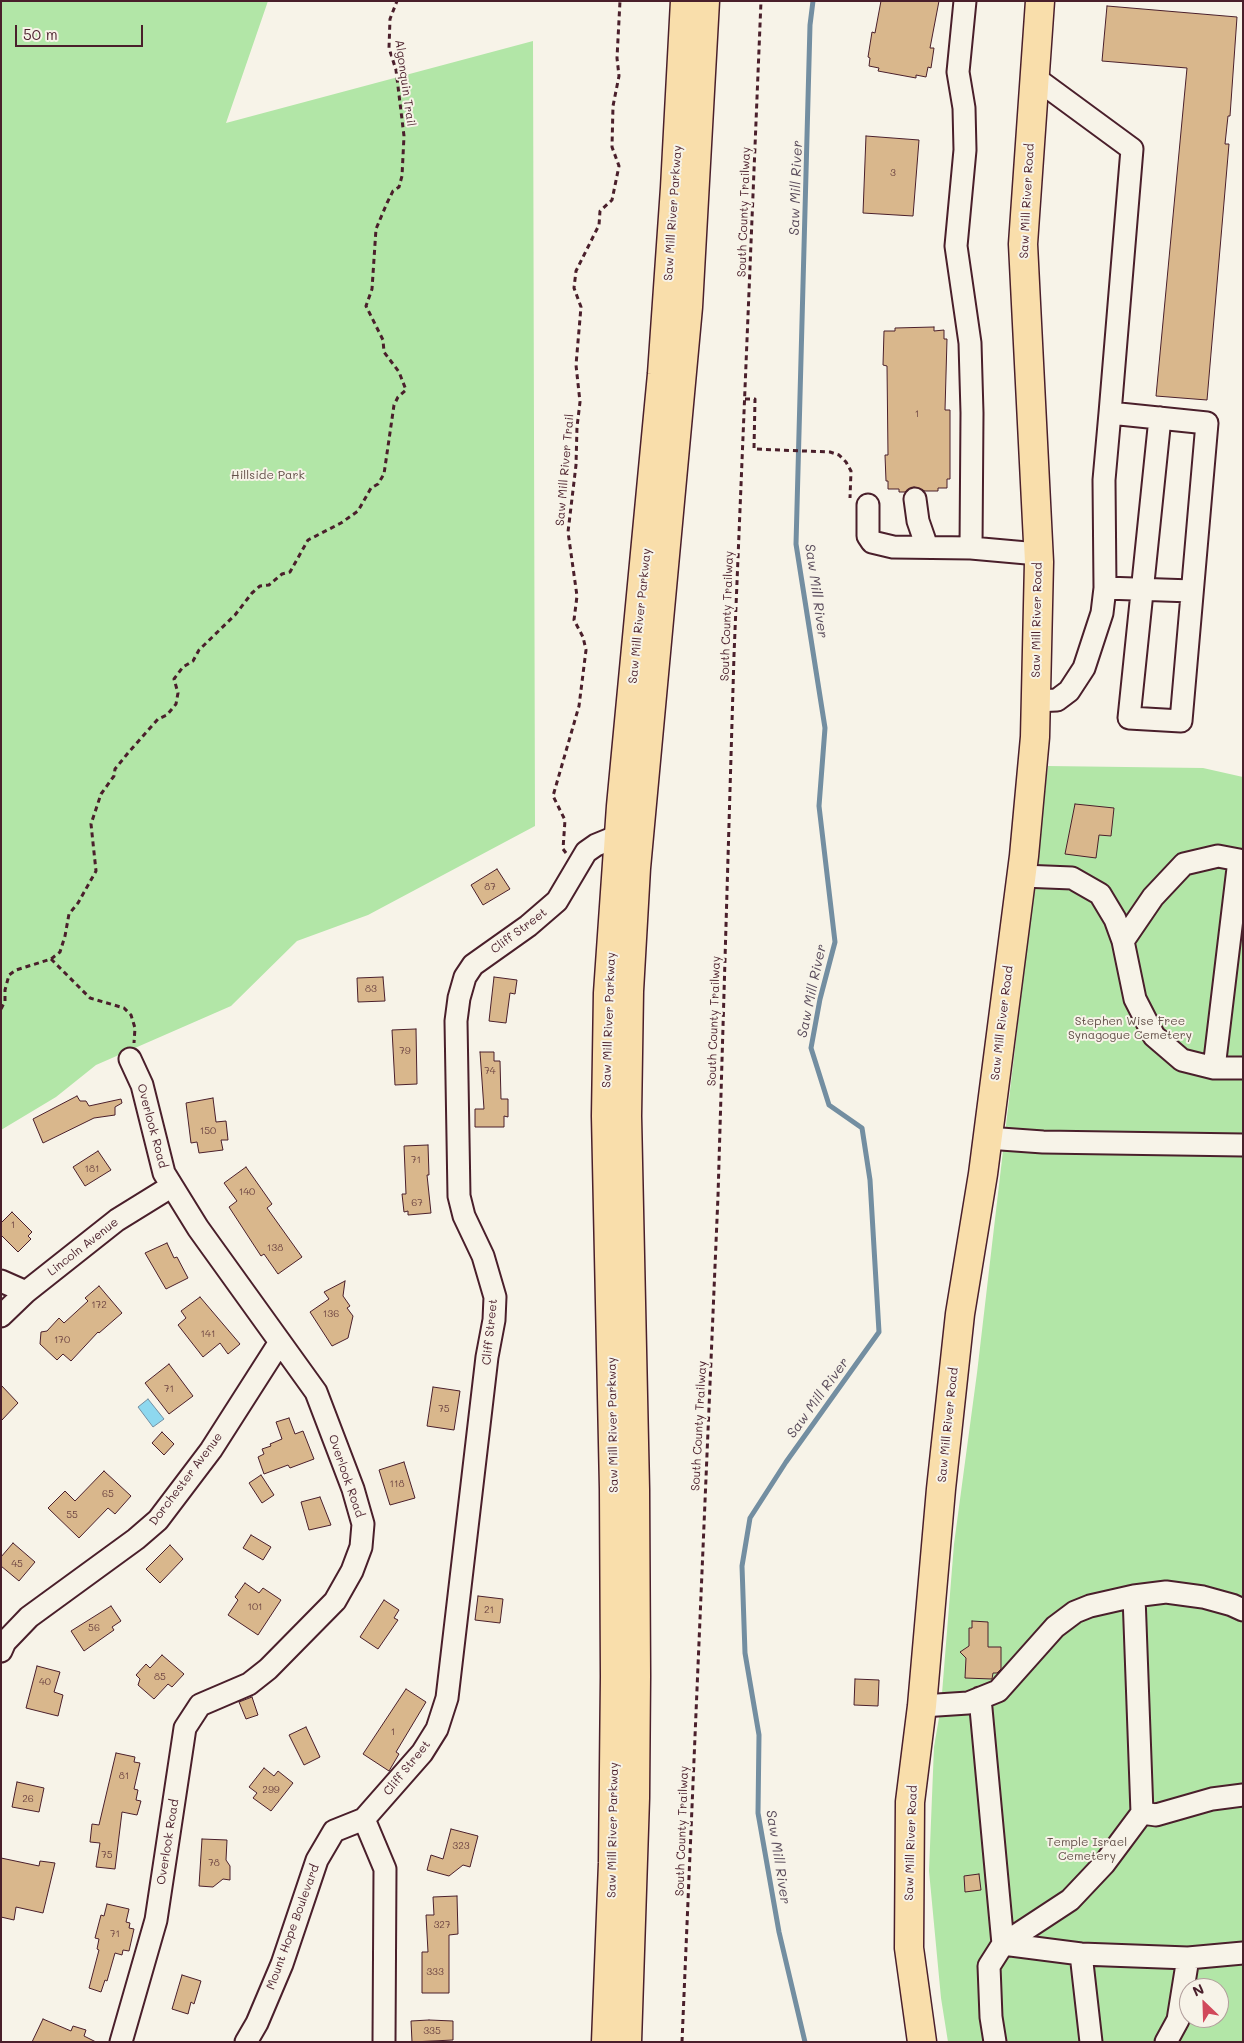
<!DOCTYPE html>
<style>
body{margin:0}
#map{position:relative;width:1244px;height:2043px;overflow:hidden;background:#f7f3e8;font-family:Mali,sans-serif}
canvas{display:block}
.frame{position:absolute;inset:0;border:2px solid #4a1f2b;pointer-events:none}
.north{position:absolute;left:1179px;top:1978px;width:50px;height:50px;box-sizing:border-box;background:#f7f3e8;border:1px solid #b29e9c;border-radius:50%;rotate:336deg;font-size:14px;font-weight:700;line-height:20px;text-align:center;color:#4a1f2b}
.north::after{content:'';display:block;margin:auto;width:18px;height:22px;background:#d1495b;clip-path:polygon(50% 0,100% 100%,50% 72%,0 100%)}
.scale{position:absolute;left:15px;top:25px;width:128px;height:22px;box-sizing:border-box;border:2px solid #4a1f2b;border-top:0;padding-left:6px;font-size:15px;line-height:18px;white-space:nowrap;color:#4a1f2b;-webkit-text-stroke:4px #f7f3e8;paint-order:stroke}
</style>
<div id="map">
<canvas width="1244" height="2043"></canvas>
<div class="frame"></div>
<div class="north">N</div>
<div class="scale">50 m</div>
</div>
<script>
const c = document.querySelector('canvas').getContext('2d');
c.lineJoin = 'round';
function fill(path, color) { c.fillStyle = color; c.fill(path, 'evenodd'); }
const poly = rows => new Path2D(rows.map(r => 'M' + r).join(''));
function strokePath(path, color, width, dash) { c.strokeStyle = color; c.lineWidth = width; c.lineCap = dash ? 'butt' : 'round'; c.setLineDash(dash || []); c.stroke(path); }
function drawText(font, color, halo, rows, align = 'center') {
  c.font = font + ' Mali,sans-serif'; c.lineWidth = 4; c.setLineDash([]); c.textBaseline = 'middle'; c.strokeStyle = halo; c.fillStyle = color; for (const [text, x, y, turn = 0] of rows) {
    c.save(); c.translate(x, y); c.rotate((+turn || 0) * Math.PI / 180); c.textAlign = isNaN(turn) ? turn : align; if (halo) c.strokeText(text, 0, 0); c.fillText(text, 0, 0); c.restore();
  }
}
const green = poly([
 [1,1,268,1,226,123,533,41,535,826,368,915,297,941,231,1006,96,1065,56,1097,1,1130],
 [1048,766,1203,768,1243,777,1243,2042,948,2042,941,1998,929,1871,934,1747,941,1706,954,1544,977,1373],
 [1189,1988,1219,1988,1219,2018,1189,2018]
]);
const water = poly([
 [148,1399,164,1419,153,1427,138,1407,148,1399]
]);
const stream = poly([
 [805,2042,779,1932,758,1813,759,1735,745,1653,742,1566,750,1518,786,1462,879,1332,870,1180,862,1128,829,1105,811,1048,820,999,835,942,819,806,825,728,796,544,810,25,813,1]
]);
const building = poly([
 [881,1,939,1,930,48,934,48,931,68,928,67,926,77,916,75,916,78,878,71,879,68,869,66,870,58,868,57,872,32,875,33,881,1],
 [1107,6,1237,17,1230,116,1228,116,1225,144,1229,144,1207,400,1156,396,1187,68,1102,61,1107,6],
 [866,136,919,140,913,216,863,213,866,136],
 [934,327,934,331,944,330,944,339,947,339,945,410,950,410,950,479,947,479,947,488,938,488,938,491,925,491,914,487,905,492,899,492,899,489,888,489,888,481,886,481,885,455,888,455,887,366,883,365,884,331,895,331,895,328,934,327],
 [1075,804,1114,808,1111,836,1099,835,1096,858,1065,854,1075,804],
 [497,869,510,889,483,905,471,885,497,869],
 [383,977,385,1001,358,1002,357,978,383,977],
 [494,977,517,980,515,994,510,993,506,1023,489,1021,494,977],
 [416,1029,417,1084,395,1085,392,1030,416,1029],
 [480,1052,494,1052,494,1061,500,1061,501,1099,508,1099,508,1117,504,1116,504,1127,475,1127,475,1109,484,1109,480,1052],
 [77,1096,80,1101,86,1101,89,1106,121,1099,122,1103,115,1107,115,1115,94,1118,43,1143,33,1119,77,1096],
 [213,1098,216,1122,226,1121,228,1140,221,1140,223,1150,199,1153,197,1142,191,1143,186,1103,213,1098],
 [428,1145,429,1175,427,1175,431,1213,408,1215,408,1211,404,1212,402,1194,406,1194,404,1146,428,1145],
 [98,1151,111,1170,85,1186,73,1167,98,1151],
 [246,1167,272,1204,267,1208,302,1257,278,1274,264,1254,261,1256,229,1207,237,1201,224,1183,246,1167],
 [12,1212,32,1232,28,1236,31,1239,18,1252,1,1235,1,1223,12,1212],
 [167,1243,174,1258,177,1257,188,1278,166,1289,145,1253,167,1243],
 [345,1281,343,1296,350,1306,347,1308,353,1316,348,1338,332,1346,310,1312,329,1299,324,1292,345,1281],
 [99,1286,122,1313,99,1333,98,1332,71,1361,63,1354,57,1360,40,1344,41,1332,47,1331,59,1318,64,1323,88,1301,85,1298,99,1286],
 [200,1297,240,1344,228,1354,220,1343,203,1357,178,1325,186,1318,181,1311,200,1297],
 [169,1364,193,1396,169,1414,145,1383,169,1364],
 [1,1385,18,1403,1,1421,1,1385],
 [433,1387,460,1391,454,1430,427,1426,433,1387],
 [289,1418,295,1434,303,1431,314,1459,290,1468,288,1465,264,1474,258,1457,264,1454,262,1449,271,1446,270,1444,282,1439,276,1422,289,1418],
 [162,1432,174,1444,164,1455,152,1443,162,1432],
 [404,1462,415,1498,390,1505,379,1470,404,1462],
 [104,1471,131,1496,115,1514,108,1508,79,1538,48,1508,65,1491,75,1501,104,1471],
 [261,1475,274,1495,262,1503,249,1483,261,1475],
 [320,1497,331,1525,309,1530,301,1502,320,1497],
 [251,1535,271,1547,263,1560,243,1548,251,1535],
 [13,1543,35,1562,19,1581,1,1566,1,1557,13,1543],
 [170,1545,183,1559,160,1583,146,1569,170,1545],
 [245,1583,259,1593,263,1588,281,1600,258,1635,228,1615,238,1600,235,1597,245,1583],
 [478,1596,503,1599,500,1623,475,1620,478,1596],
 [384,1600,399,1610,394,1618,398,1620,378,1649,360,1637,384,1600],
 [111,1606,121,1621,112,1627,114,1630,84,1651,71,1631,111,1606],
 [972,1621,988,1622,988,1647,1001,1647,1001,1669,997,1673,993,1673,992,1679,965,1678,966,1658,960,1652,969,1646,969,1628,972,1628,972,1621],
 [162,1655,184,1674,172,1687,168,1684,154,1699,138,1685,140,1679,136,1675,146,1664,150,1668,162,1655],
 [37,1666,60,1672,54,1692,63,1695,58,1716,26,1708,37,1666],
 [855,1679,879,1680,878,1706,854,1705,855,1679],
 [406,1689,426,1702,396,1752,399,1754,389,1771,363,1754,406,1689],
 [252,1697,258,1715,246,1719,239,1702,252,1697],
 [306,1727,320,1757,304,1765,289,1735,306,1727],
 [116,1753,135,1757,134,1762,140,1763,134,1789,138,1790,136,1800,141,1801,137,1815,122,1812,115,1869,96,1867,100,1843,90,1842,92,1824,99,1825,116,1753],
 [264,1768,274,1776,278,1771,293,1783,271,1811,253,1798,257,1793,249,1787,264,1768],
 [17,1782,44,1788,39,1812,12,1807,17,1782],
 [451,1829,478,1836,470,1867,463,1865,449,1876,427,1870,431,1855,443,1859,451,1829],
 [202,1839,227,1840,226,1860,230,1866,230,1880,223,1879,213,1887,199,1886,202,1839],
 [1,1858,39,1866,40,1861,55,1863,43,1913,16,1907,14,1920,1,1917,1,1858],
 [979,1874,981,1890,965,1892,964,1876,979,1874],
 [457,1896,458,1934,449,1935,449,1993,422,1993,422,1952,428,1952,426,1915,434,1915,433,1897,457,1896],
 [107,1904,129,1909,126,1922,130,1923,129,1928,134,1929,129,1951,123,1950,122,1955,115,1953,107,1981,105,1980,101,1992,89,1988,99,1950,97,1949,99,1939,95,1938,101,1915,104,1916,107,1904],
 [182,1975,201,1981,194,2004,191,2002,188,2014,172,2009,182,1975],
 [43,2019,71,2031,73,2026,86,2030,84,2036,96,2042,32,2042,43,2019],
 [429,2020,453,2021,453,2040,412,2042,411,2021,429,2020]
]);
const path = poly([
 [745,399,755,399,754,449,830,452,839,455,846,462,851,471,850,498],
 [566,853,563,849,565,820,553,796,579,706,586,650,583,637,574,620,577,596,568,532,576,465,577,427,580,402,576,365,581,307,574,288,576,271,599,225,600,211,612,200,619,166,612,147,613,106,619,76,617,58,620,1],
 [51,959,90,998,124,1008,131,1015,135,1028,134,1043],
 [1,1009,5,1001,5,990,9,975,16,970,51,959,60,952,65,936,69,914,78,903,96,871,91,824,101,794,114,776,115,769,128,753,158,719,167,715,176,704,178,693,174,679,183,667,193,661,199,650,235,615,252,593,260,586,269,585,282,574,290,572,308,540,341,523,358,511,371,488,378,484,384,474,394,405,398,397,406,390,399,372,384,352,383,340,366,306,372,289,376,229,387,203,393,191,399,187,402,176,404,136,396,70,389,48,390,19,397,1],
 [682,2042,718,1196,734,655,761,1]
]);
const minor = poly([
 [965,1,958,72,964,108,965,150,956,246,970,343,972,413,971,548,1038,554],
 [1034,77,1132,149,1110,413,1207,423,1181,721,1129,718,1160,418],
 [915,499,918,521,927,547],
 [868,505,868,536,872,542,893,547,971,548],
 [1105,588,1104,480,1110,413],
 [1035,701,1057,700,1069,691,1084,668,1102,613,1105,588,1192,591],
 [1022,876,1072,878,1100,894,1115,919,1123,941,1135,999,1154,1036,1182,1060,1214,1068,1243,1068],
 [1123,941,1153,897,1184,864,1218,856,1239,860,1214,1068],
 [987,1138,1043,1142,1243,1145],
 [1,1281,26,1292],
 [1,1316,26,1292,117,1220,172,1186],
 [1134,1596,1142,1813,1156,1815,1212,1799,1243,1795],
 [1,1651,5,1642,29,1617,136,1539,158,1520,211,1450,280,1342],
 [980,1698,1003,1944,989,1966,991,2017,995,2042],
 [922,1706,968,1703,998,1691,1055,1627,1075,1612,1090,1606,1134,1596,1166,1592,1203,1597,1232,1605,1243,1610],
 [364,1819,422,1753,437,1729,447,1698,487,1357,494,1320,495,1297,483,1256,464,1216,459,1196,456,1021,459,998,465,977,473,965,528,926,557,901,586,852,596,845,618,836],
 [1003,1944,1081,1954,1188,1958,1243,1953],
 [1003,1944,1070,1900,1104,1864,1142,1813],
 [1081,1954,1091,2042],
 [121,2042,156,1920,185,1728,200,1705,249,1684,268,1669,335,1601,352,1571,361,1547,363,1524,353,1489,316,1392,198,1228,164,1173,142,1085,130,1059],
 [246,2042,257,2023,282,1964,317,1860,334,1831,364,1819,385,1869,384,2042],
 [1166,2042,1178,2020,1188,1958]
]);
const major = poly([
 [922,2042,909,1948,910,1802,922,1706,941,1489,960,1314,983,1174,1024,856,1035,737,1039,562,1023,244,1040,1]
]);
const highway = poly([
 [606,2042,613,1863,615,1677,614,1489,606,1116,608,993,621,806,662,374,675,188,685,1],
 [627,2042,635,1798,636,1676,635,1489,627,1116,629,991,636,868,688,307,705,1]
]);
const numberNames = [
 ["3",893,173],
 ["1",917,414],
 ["87",490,887],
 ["83",371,989],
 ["79",405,1051],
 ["74",490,1071],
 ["150",208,1131],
 ["71",416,1160],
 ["181",92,1169],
 ["140",247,1192],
 ["67",417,1203],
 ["1",13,1225],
 ["138",275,1248],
 ["172",99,1305],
 ["136",331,1314],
 ["141",208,1334],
 ["170",62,1340],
 ["71",169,1389],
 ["75",444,1409],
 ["118",397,1484],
 ["65",108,1494],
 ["55",72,1515],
 ["45",17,1564],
 ["101",255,1607],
 ["21",489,1610],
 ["56",94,1628],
 ["85",160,1677],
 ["40",45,1682],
 ["1",393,1732],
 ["81",124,1776],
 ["299",271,1790],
 ["26",28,1799],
 ["323",461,1846],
 ["75",107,1855],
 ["78",214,1863],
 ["327",442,1925],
 ["71",115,1934],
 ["333",435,1972],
 ["335",432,2031]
];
const streetNames = [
 ["Algonquin Trail",405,83,82],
 ["Saw Mill River Road",1027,201,-87],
 ["South County Trailway",744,212,-88],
 ["Saw Mill River Parkway",673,213,-86],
 ["Saw Mill River Trail",565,470,-85],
 ["Saw Mill River Parkway",640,616,-84],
 ["South County Trailway",727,616,-88],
 ["Saw Mill River Road",1037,620,-89],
 ["Cliff Street",519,931,-37],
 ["Saw Mill River Parkway",609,1020,-88],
 ["South County Trailway",714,1021,-88],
 ["Saw Mill River Road",1002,1023,-83],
 ["Overlook Road",152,1126,75],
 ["Lincoln Avenue",83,1247,-38],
 ["Cliff Street",490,1332,-84],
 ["Saw Mill River Parkway",613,1425,-91],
 ["Saw Mill River Road",948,1425,-84],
 ["South County Trailway",699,1426,-87],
 ["Overlook Road",346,1476,71],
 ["Dorchester Avenue",186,1479,-53],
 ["Cliff Street",407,1768,-51],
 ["Saw Mill River Parkway",613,1830,-89],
 ["South County Trailway",682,1831,-88],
 ["Overlook Road",168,1842,-81],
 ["Saw Mill River Road",911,1843,-88],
 ["Mount Hope Boulevard",293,1927,-70]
];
const parkNames = [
 ["Hillside Park",268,475],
 ["Stephen Wise Free",1130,1021],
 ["Synagogue Cemetery",1130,1035],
 ["Temple Israel",1087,1842],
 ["Cemetery",1087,1856]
];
const waterNames = [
 ["Saw Mill River",796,188,-88],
 ["Saw Mill River",816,591,82],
 ["Saw Mill River",812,991,-78],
 ["Saw Mill River",818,1398,-54],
 ["Saw Mill River",778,1857,81]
];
fill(green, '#b2e6a7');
fill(water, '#8ed8ef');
strokePath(water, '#738ea1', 1);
strokePath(stream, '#738ea1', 5);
fill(building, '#d9b78c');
strokePath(building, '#4a1f2b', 1);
strokePath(minor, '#4a1f2b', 25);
strokePath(major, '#4a1f2b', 31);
strokePath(highway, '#4a1f2b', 31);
strokePath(path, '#4a1f2b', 3, [5, 4]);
strokePath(minor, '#f7f3e8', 21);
strokePath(major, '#f9deab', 28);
strokePath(highway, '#f9deab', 28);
drawText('10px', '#6e4543', null, numberNames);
drawText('12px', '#4a1f2b', '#f7f3e8', streetNames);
drawText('12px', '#64514a', '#f7f3e8', parkNames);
drawText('italic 14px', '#5b4d5c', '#f7f3e8', waterNames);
</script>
